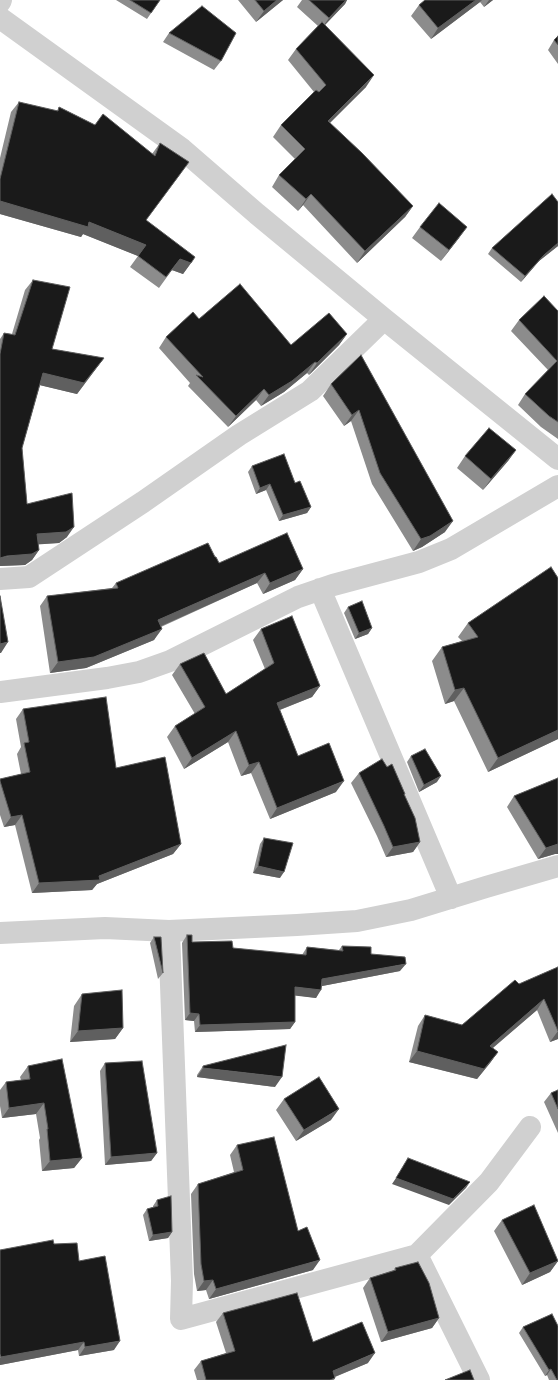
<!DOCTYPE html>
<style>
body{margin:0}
canvas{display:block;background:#fff}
</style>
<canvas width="558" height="1380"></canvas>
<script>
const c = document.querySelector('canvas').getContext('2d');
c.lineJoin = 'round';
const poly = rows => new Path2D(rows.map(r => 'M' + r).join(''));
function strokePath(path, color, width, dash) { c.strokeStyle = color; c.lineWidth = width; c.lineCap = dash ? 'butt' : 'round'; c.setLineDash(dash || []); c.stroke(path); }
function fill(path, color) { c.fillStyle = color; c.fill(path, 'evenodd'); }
const minor = poly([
 [0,2,1,0],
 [0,18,182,149,257,214,384,319,558,459],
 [0,579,29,577,143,502,239,435,310,391,384,319],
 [320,589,451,898],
 [0,692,107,678,139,672,170,661,298,597,333,585,419,562,451,549,558,486],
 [169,931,182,1281,181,1319,417,1255,489,1182,530,1127],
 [0,933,105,928,169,931,297,925,357,921,411,910,486,887,558,866],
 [417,1255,479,1380]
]);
const wall = poly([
 [116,0,160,0,147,19],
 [238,0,283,0,256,22],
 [302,0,347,0,345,4,325,25,366,87,329,123,413,206,405,217,357,263,303,205,298,211,272,187,279,175,295,159,273,137,281,125,314,92,288,60,296,49,318,26,297,7],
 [425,0,493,0,484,7,480,2,431,39,411,16,419,5],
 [169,33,221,61,214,70,163,42],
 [558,36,558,64,548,50,554,40],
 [19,102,57,111,59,107,152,154,160,143,181,173,146,220,191,263,183,274,172,270,159,288,130,267,138,256,83,234,81,237,0,214,0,158,11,112],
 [558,202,558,246,539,261,521,282,488,254,492,248],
 [420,227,459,238,441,261,412,238],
 [33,280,52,349,104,358,77,394,40,385,22,448,27,504,67,537,59,543,38,544,39,550,32,560,25,565,0,566,0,339,4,333,12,334,25,290],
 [558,311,558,439,541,427,518,405,525,394,548,370,511,331,519,320],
 [199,319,291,345,347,334,339,345,309,375,307,373,284,392,261,406,256,400,228,427,188,386,190,383,159,348,166,337],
 [361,355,445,532,422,547,413,551,372,484,351,421,344,426,323,396,331,384],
 [516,450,508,461,483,490,457,468,465,456],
 [252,466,311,507,307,513,279,521,266,490,256,494,248,472],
 [215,557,219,563,303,569,295,580,263,594,257,583,161,627,154,640,86,668,50,673,40,606,47,596,112,588,116,583],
 [558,578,558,739,488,772,454,701,445,704,432,661,442,647,462,641,458,637,468,623],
 [348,607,372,628,368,634,355,639,344,613],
 [261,629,320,686,312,697,280,710,298,756,336,792,270,819,251,773,241,776,228,742,184,769,167,737,175,726,195,714,172,675,180,664,226,694,265,669,253,640],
 [23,709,116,768,181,844,173,854,97,884,92,890,32,893,15,825,4,827,0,815,0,779,21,774,17,754,21,747,16,719],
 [411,756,437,782,419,792,407,762],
 [359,773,405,794,404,795,420,842,413,852,386,857,377,836,351,783],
 [558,778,558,854,555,854,538,859,507,807,514,796],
 [264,838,280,878,253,873,260,844],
 [187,935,192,942,233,948,302,955,307,947,339,950,342,946,371,954,400,971,322,986,316,998,295,995,295,1022,290,1029,195,1032,194,1021,185,1020,182,943],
 [154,937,163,973,158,979,150,943],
 [558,967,558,1039,550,1042,537,1010,493,1048,498,1052,490,1063,477,1079,409,1062,418,1026,425,1015,462,1025,519,984],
 [82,994,123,1028,115,1039,70,1042,74,1006],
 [105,1063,157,1153,151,1161,105,1165,100,1071],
 [28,1066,82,1158,74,1168,42,1171,39,1140,40,1138,36,1114,2,1118,0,1106,0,1090,6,1082,21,1080,20,1077],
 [203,1066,275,1087,197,1077,197,1075],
 [558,1090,558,1133,544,1102,551,1093],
 [284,1099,331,1120,296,1141,276,1110],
 [237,1145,298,1231,313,1270,209,1299,206,1290,197,1291,194,1274,191,1194,198,1184,234,1172,230,1155],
 [157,1200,172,1232,168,1238,149,1241,143,1215,147,1209,153,1207,153,1206],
 [502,1220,558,1261,550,1272,522,1285,494,1231],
 [54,1244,79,1261,114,1350,79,1356,78,1350,0,1365,0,1250],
 [395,1268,439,1318,432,1328,381,1342,363,1288,370,1278,394,1270],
 [223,1313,313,1342,368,1363,335,1377,335,1378,334,1380,197,1380,194,1370,201,1361,226,1353,216,1322],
 [552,1314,558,1380,549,1380,547,1375,545,1376,519,1333,523,1327]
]);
const shadedWall = poly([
 [277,0,283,0,256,22,264,11],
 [346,0,347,0,345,4,321,29,329,18],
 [476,0,482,0,480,2,431,39,438,28],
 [489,0,493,0,484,7],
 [374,75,366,87,320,133,328,121],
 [311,194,303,205,298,211,306,199],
 [0,201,89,222,146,245,138,256,83,234,81,237,0,214],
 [413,206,405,217,357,263,365,251],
 [467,227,459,238,441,261,449,250],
 [558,243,558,246,539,261,521,282,525,276,544,255],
 [180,259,191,263,183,274,172,270,159,288],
 [347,334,339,345,309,375,317,363],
 [104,358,77,394,35,384,43,373],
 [315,362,307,373,284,392,261,406,269,395],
 [264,389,256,400,228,427,236,416],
 [359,410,351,421,344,426,352,415],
 [516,450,508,461,483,490,491,479],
 [270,484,266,490,256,494,260,488],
 [311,507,307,513,279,521,283,515],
 [453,521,445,532,422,547,413,551,421,539],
 [74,527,67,537,59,543,30,545,37,534],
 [39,550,32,560,25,565,0,566,0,558],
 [303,569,295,580,263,594,270,583],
 [265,573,257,583,150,631,158,620],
 [372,628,368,634,355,639,359,633],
 [162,629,154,640,86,668,50,673,58,662],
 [8,642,1,653,0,653,0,644],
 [320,686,312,697,269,714,277,703],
 [464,688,454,701,445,704,455,690],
 [558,730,558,739,488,772,498,758],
 [236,731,228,742,184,769,192,758],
 [259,762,251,773,241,776,249,765],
 [441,776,437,782,419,792,424,785],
 [344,781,336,792,270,819,277,808],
 [22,815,15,825,4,827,11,817],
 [420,842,413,852,386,857,393,847],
 [181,844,173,854,97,884,92,890,32,893,39,883,99,876],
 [558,844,558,854,555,854,538,859,546,848],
 [258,866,284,872,280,878,253,873],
 [406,964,400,971,317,987,322,979],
 [295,987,321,990,316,998,290,995],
 [544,999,537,1010,482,1057,490,1046],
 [190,1013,199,1014,194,1021,185,1020],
 [295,1022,290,1029,195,1032,200,1025],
 [123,1028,115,1039,70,1042,78,1031],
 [558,1031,558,1039,550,1042],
 [417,1051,498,1052,490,1063,477,1079,409,1062],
 [203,1068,282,1077,275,1087,197,1077],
 [44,1103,36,1114,2,1118,9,1108],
 [339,1109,331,1120,296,1141,304,1130],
 [157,1153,151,1161,105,1165,111,1157],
 [82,1158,74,1168,42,1171,50,1161],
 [396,1178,470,1182,466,1188,449,1205,392,1184],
 [172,1232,168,1238,149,1241,153,1235],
 [320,1260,313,1270,209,1299,216,1289],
 [558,1261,550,1272,522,1285,530,1273],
 [213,1280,206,1290,197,1291,204,1281],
 [439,1318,432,1328,381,1342,388,1332],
 [120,1341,114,1350,79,1356,85,1347],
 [84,1342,78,1350,0,1365,0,1358,1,1357],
 [375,1353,368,1363,327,1380,333,1371],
 [551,1369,547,1375,545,1376,549,1370]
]);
const building = poly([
 [130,0,160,0,151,13,130,0],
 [255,0,277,0,264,11,255,0],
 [309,0,346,0,329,18,309,0],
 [425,0,476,0,438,28,419,5,425,0],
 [202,6,236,33,221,61,169,33,202,6],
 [322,22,374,75,328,121,362,153,413,206,365,251,311,194,306,199,279,175,305,149,281,125,316,90,319,92,326,85,296,49,322,22],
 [558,36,558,45,554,40,558,36],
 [19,102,58,111,59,107,95,125,103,114,155,156,160,143,189,162,146,220,195,257,191,263,180,259,166,277,138,256,146,245,89,222,88,227,0,201,0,179,19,102],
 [552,194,558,202,558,243,544,255,525,276,492,248,552,194],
 [439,203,467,227,449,250,420,227,439,203],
 [33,280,70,287,52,349,104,358,84,383,43,373,22,448,27,504,72,493,74,527,66,532,37,534,39,550,32,554,7,556,0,558,0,354,4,333,15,335,33,280],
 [240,284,291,345,329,313,347,334,317,363,315,362,292,381,269,395,264,389,236,416,196,375,203,377,166,337,193,312,199,319,240,284],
 [544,296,558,311,558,422,549,416,525,394,557,361,519,320,544,296],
 [361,355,453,521,430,536,421,539,380,473,359,410,352,415,331,384,361,355],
 [489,428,516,450,491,479,465,456,489,428],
 [284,454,295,483,300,481,311,507,283,515,270,484,260,488,252,466,284,454],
 [287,533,303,569,270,583,265,573,158,620,162,629,94,657,58,662,47,596,118,588,116,583,208,543,215,557,216,557,219,563,287,533],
 [551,567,558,578,558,730,498,758,464,688,455,690,442,647,478,637,468,623,551,567],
 [0,596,8,642,0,644,0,596],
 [362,601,372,628,359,633,348,607,362,601],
 [292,616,320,686,277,703,298,756,329,743,344,781,277,808,259,762,249,765,236,731,192,758,175,726,205,707,180,664,204,653,226,694,274,663,261,629,292,616],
 [106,697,116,768,165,757,181,844,99,876,100,880,39,883,22,815,11,817,0,781,0,779,30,772,24,743,29,742,23,709,106,697],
 [425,749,441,776,424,785,411,756,425,749],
 [382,759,387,767,392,764,405,794,404,794,415,818,420,842,393,847,384,826,359,773,382,759],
 [558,778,558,844,546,848,514,796,558,778],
 [264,838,293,843,284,872,258,866,264,838],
 [187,935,192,935,192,942,232,941,233,948,306,955,307,947,343,951,342,946,371,947,371,954,405,957,406,964,322,979,321,990,295,987,295,1022,200,1025,199,1014,190,1013,187,935],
 [154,937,161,937,163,973,154,937],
 [558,967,558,1031,544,999,490,1046,498,1052,484,1069,417,1051,425,1015,462,1025,515,980,519,984,558,967],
 [122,990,123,1028,78,1031,82,994,122,990],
 [286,1045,282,1077,203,1068,203,1066,286,1045],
 [62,1059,82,1158,50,1161,47,1129,48,1129,44,1103,9,1108,6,1082,30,1079,28,1066,62,1059],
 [142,1061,157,1153,111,1157,105,1063,142,1061],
 [319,1077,339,1109,304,1130,284,1099,319,1077],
 [558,1090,558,1109,551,1093,558,1090],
 [274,1137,298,1231,307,1227,320,1260,216,1289,213,1280,204,1281,201,1264,198,1184,243,1170,237,1145,274,1137],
 [408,1158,470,1182,453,1199,396,1178,408,1158],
 [171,1196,172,1232,153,1235,147,1209,158,1206,157,1200,171,1196],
 [534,1205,558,1261,530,1273,502,1220,534,1205],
 [53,1240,54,1244,77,1243,79,1261,105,1256,120,1341,85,1347,84,1342,1,1357,0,1354,0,1250,53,1240],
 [418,1262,429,1283,439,1318,388,1332,370,1278,396,1270,395,1268,418,1262],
 [297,1293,313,1342,362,1322,375,1353,333,1371,335,1378,330,1380,206,1380,201,1361,235,1351,223,1313,297,1293],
 [552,1314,558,1326,558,1380,557,1380,551,1369,549,1370,523,1327,552,1314],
 [470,1370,474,1380,445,1380,470,1370]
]);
strokePath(minor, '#d0d0d0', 22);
fill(wall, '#8c8c8c');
fill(shadedWall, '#5f5f5f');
fill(building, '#1a1a1a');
strokePath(building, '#5f5f5f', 1);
</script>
